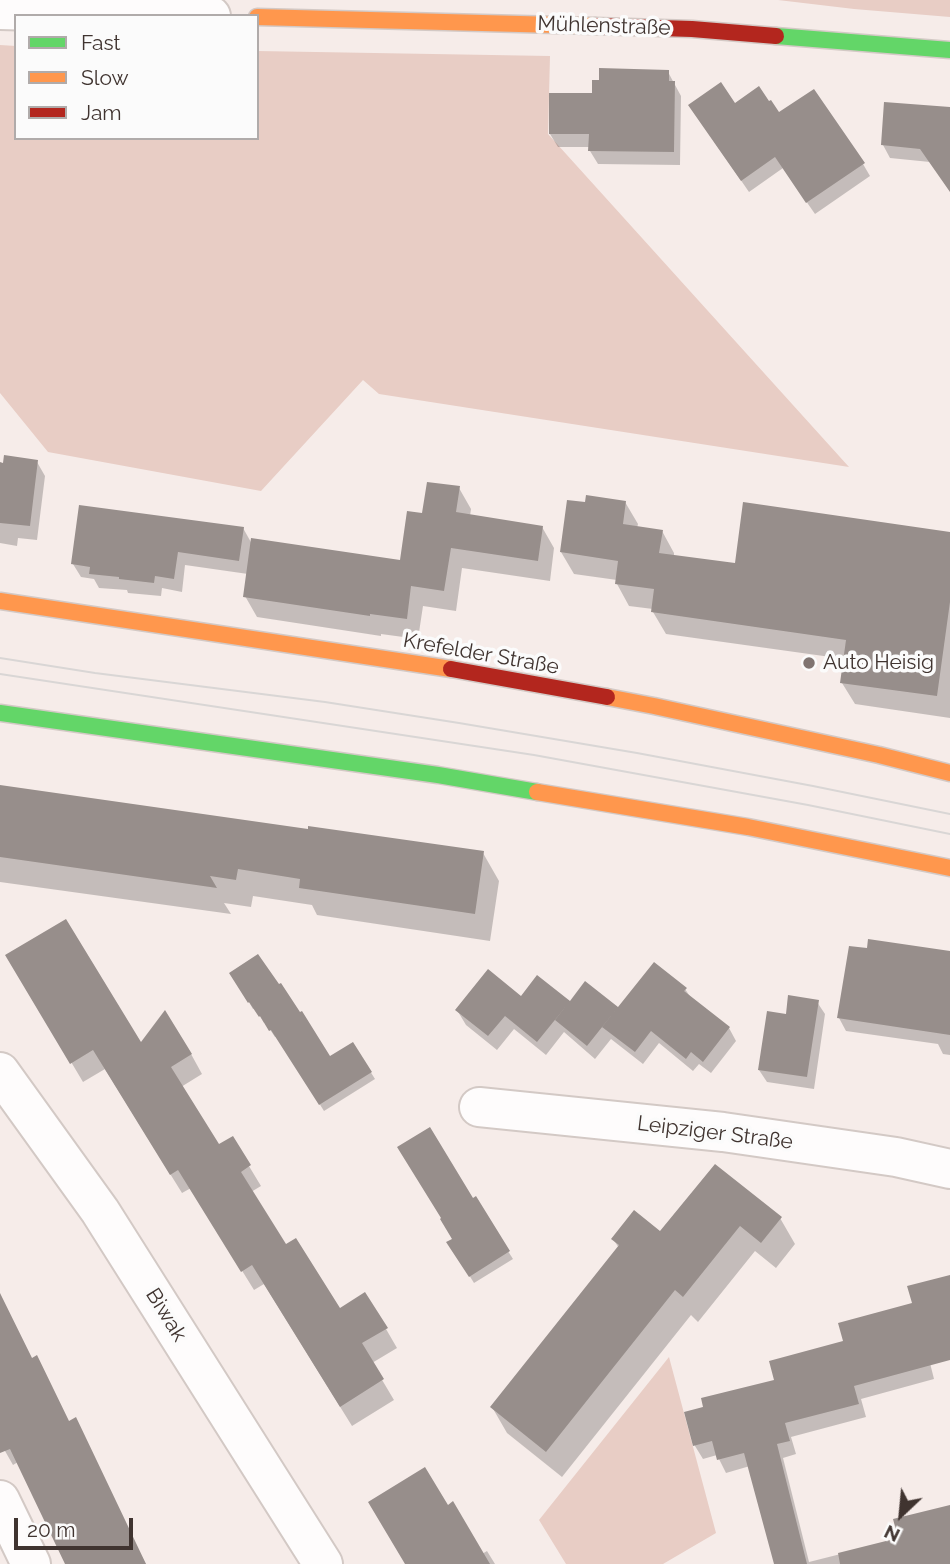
<!DOCTYPE html>
<meta charset="utf-8">
<style>
body{margin:0}
#map{position:relative;width:950px;height:1564px;overflow:hidden;background:#f6ece9;font-family:Raleway,sans-serif}
canvas{display:block}
.legend{position:absolute;left:14px;top:14px;width:245px;height:126px;box-sizing:border-box;background:#fbfbfb;border:2px solid #b0abaa;margin:0;padding:9px 12px;list-style:none;font-size:21px;color:#403430}
.legend li{display:flex;align-items:center;gap:14px;height:35px}
.legend b{width:35px;border:2px solid #b0abaa}
.north{position:absolute;left:866px;top:1480px;width:70px;height:70px;-webkit-text-stroke:5px #fbfbfb;paint-order:stroke;rotate:206deg;font-size:19px;font-weight:700;line-height:28px;text-align:center;color:#403430}
.north::after{content:'';display:block;margin:auto;width:24px;height:32px;background:#403430;clip-path:polygon(50% 0,100% 100%,50% 72%,0 100%)}
.scale{position:absolute;left:14px;top:1518px;width:119px;height:32px;box-sizing:border-box;border:4px solid #403430;border-top:0;padding-left:9px;font-size:21px;line-height:24px;white-space:nowrap;color:#403430;-webkit-text-stroke:5px #fbfbfb;paint-order:stroke}
</style>
<div id="map">
<canvas width="950" height="1564"></canvas>
<ul class="legend">
<li><b style="height:9px;background:#63d668"></b>Fast</li>
<li><b style="height:9px;background:#ff974d"></b>Slow</li>
<li><b style="height:9px;background:#b3261e"></b>Jam</li>
</ul>
<div class="north">N</div>
<div class="scale">20 m</div>
</div>
<script>
const c = document.querySelector('canvas').getContext('2d');
c.lineJoin = 'round';
function fill(path, color) { c.fillStyle = color; c.fill(path, 'evenodd'); }
const poly = rows => new Path2D(rows.map(r => 'M' + r).join(''));
function strokePath(path, color, width, dash) { c.strokeStyle = color; c.lineWidth = width; c.lineCap = dash ? 'butt' : 'round'; c.setLineDash(dash || []); c.stroke(path); }
function drawText(font, color, halo, rows, align = 'center') {
  c.font = font + ' Raleway,sans-serif'; c.lineWidth = 7; c.setLineDash([]); c.textBaseline = 'middle'; c.strokeStyle = halo; c.fillStyle = color; for (const [text, x, y, turn = 0] of rows) {
    c.save(); c.translate(x, y); c.rotate((+turn || 0) * Math.PI / 180); c.textAlign = isNaN(turn) ? turn : align; if (halo) c.strokeText(text, 0, 0); c.fillText(text, 0, 0); c.restore();
  }
}
const green = poly([
 [778,0,950,0,950,17,854,9],
 [0,45,16,46,16,138,257,138,257,51,550,56,548,134,849,467,379,394,363,380,261,491,48,452,0,393],
 [669,1357,716,1533,663,1564,566,1564,539,1520]
]);
const shadow = poly([
 [668,72,681,96,680,165,598,164,590,151,590,147,558,147,550,134,593,94],
 [735,105,779,115,863,164,870,176,815,214,783,168,749,192,698,118],
 [950,109,950,191,930,162,890,158,883,145],
 [37,462,45,476,37,540,18,538,17,546,0,543,0,464],
 [459,488,471,509,470,516,542,527,554,548,550,581,462,568,456,611,423,606,418,639,381,634,381,636,257,617,245,596,248,574,185,565,182,592,162,588,161,596,128,593,127,590,99,588,94,579,81,577,73,564,243,528,252,544,401,562,423,515],
 [625,502,638,524,637,528,662,531,674,553,674,557,737,564,950,534,950,718,855,704,842,683,845,659,666,634,653,612,653,609,629,606,617,584,617,580,574,574,561,552,586,504],
 [0,787,309,831,483,853,499,881,490,941,317,915,312,905,253,896,251,907,224,903,231,914,0,882],
 [950,952,950,1055,943,1054,938,1044,846,1031,839,1018],
 [8,956,141,1046,191,1054,202,1074,181,1087,218,1147,232,1138,261,1186,251,1192,285,1247,340,1310,386,1329,397,1348,372,1363,394,1400,352,1426,264,1284,254,1290,191,1188,182,1193,105,1069,83,1082],
 [232,973,330,1059,353,1044,375,1079,324,1111,277,1036,275,1037,265,1022,264,1023,255,1008,253,1009],
 [685,989,691,998,729,1028,736,1041,711,1073,699,1064,693,1071,659,1043,643,1064,611,1039,595,1059,564,1032,546,1055,514,1029,497,1050,466,1025,457,1010,521,998,616,1008],
 [817,1002,825,1014,814,1089,767,1082,759,1070,787,1016],
 [475,1199,513,1259,474,1283,449,1243,454,1239,473,1200],
 [780,1218,795,1244,776,1268,755,1251,698,1322,691,1315,562,1477,507,1433,492,1407,619,1248,613,1239],
 [950,1277,950,1357,930,1363,934,1379,861,1399,866,1417,791,1437,796,1454,783,1458,809,1562,900,1539,950,1506,950,1564,776,1564,750,1466,726,1473,717,1455,703,1459,695,1446,687,1413,776,1381,914,1305],
 [0,1296,32,1359,69,1422,146,1564,67,1564,18,1462,13,1465,5,1451,0,1441],
 [447,1507,482,1554,487,1551,495,1564,407,1564]
]);
const building = poly([
 [599,68,669,70,669,81,675,81,674,152,588,151,589,134,549,134,549,93,592,93,592,80,599,80],
 [721,82,735,103,759,86,769,101,771,100,779,112,814,89,865,163,806,203,775,157,741,181,688,105],
 [884,102,950,107,950,192,920,149,881,145],
 [4,455,38,460,30,526,0,523,0,462,3,463],
 [427,482,460,486,456,512,543,526,538,561,451,548,444,591,411,586,407,619,370,614,370,616,243,597,251,538,400,560,407,511,422,513],
 [586,495,626,501,623,524,663,530,659,553,735,563,743,502,950,532,950,602,937,696,840,683,846,640,651,612,654,589,615,584,618,561,560,552,567,500,585,502],
 [79,505,244,527,239,561,178,552,174,579,155,576,154,583,119,579,119,577,89,574,90,567,71,564],
 [0,785,308,829,308,826,484,851,475,914,299,888,300,879,238,869,236,880,210,876,217,888,0,857],
 [66,919,141,1042,165,1010,192,1054,171,1067,219,1144,233,1136,251,1165,241,1172,286,1244,296,1238,340,1308,365,1292,388,1328,362,1343,384,1379,340,1407,252,1265,241,1272,178,1170,170,1175,93,1050,70,1064,5,955],
 [868,939,950,951,950,1035,837,1018,849,946,867,948],
 [258,954,279,984,281,983,300,1012,302,1011,330,1056,353,1042,372,1072,319,1105,271,1030,269,1031,260,1016,259,1017,249,1002,248,1003,229,973],
 [654,962,687,988,684,991,730,1027,703,1062,691,1052,686,1059,651,1031,635,1052,602,1027],
 [488,969,521,996,537,975,570,1001,585,981,618,1007,587,1046,555,1020,567,1005,537,1042,505,1016,488,1036,455,1010],
 [788,995,819,1000,807,1077,758,1070,767,1011,786,1014],
 [430,1127,473,1198,476,1196,510,1251,469,1277,446,1242,452,1239,440,1219,441,1218,397,1147],
 [715,1164,782,1217,761,1243,740,1226,683,1297,675,1290,546,1452,490,1407,619,1245,611,1239,634,1210,660,1231],
 [950,1275,950,1360,854,1386,859,1404,785,1423,790,1441,777,1444,807,1564,774,1564,744,1453,717,1460,712,1441,693,1446,684,1412,703,1407,701,1398,774,1380,769,1361,843,1341,838,1323,912,1303,907,1286],
 [0,1293,32,1358,37,1355,69,1421,76,1417,146,1564,65,1564,10,1449,0,1453],
 [425,1467,448,1505,453,1501,490,1564,405,1564,368,1502],
 [950,1505,950,1564,840,1564,838,1553,898,1538,893,1519]
]);
const street = poly([
 [0,10,211,16],
 [0,1072,100,1211,323,1564],
 [479,1107,723,1132,896,1157,950,1169],
 [0,1500,31,1564]
]);
const fast = poly([
 [776,36,950,50],
 [0,713,438,775,537,792]
]);
const slow = poly([
 [257,17,595,26],
 [0,601,451,669],
 [607,697,654,706,879,755,950,773],
 [537,792,748,827,950,868]
]);
const jam = poly([
 [595,26,692,29,776,36],
 [451,669,607,697]
]);
const tram = poly([
 [0,658,95,673,325,702,459,723,637,753,813,786,950,814],
 [0,674,534,755,808,805,950,834]
]);
const markers = [
 [809,663,7,"#807471"]
];
const streetNames = [
 ["Mühlenstraße",604,26,2],
 ["Krefelder Straße",481,654,10],
 ["Leipziger Straße",715,1133,7],
 ["Biwak",166,1315,58]
];
const poiNames = [
 ["Auto Heisig",823,663]
];
fill(green, '#e8cdc5');
fill(shadow, '#0003');
fill(building, '#978e8b');
strokePath(street, '#d3c9c5', 42);
strokePath(fast, '#d3c9c5', 19);
strokePath(slow, '#d3c9c5', 19);
strokePath(jam, '#d3c9c5', 19);
strokePath(street, '#fefcfc', 38);
strokePath(fast, '#63d668', 16);
strokePath(slow, '#ff974d', 16);
strokePath(jam, '#b3261e', 16);
strokePath(tram, '#d9d6d5', 2);
for (const [x, y, r, color] of markers) { const dot = new Path2D(); dot.arc(x, y, r, 0, 2 * Math.PI); c.fillStyle = color; c.fill(dot); strokePath(dot, '#fbfbfb', 2.5); }
drawText('21px', '#403430', '#fbfbfb', streetNames);
drawText('21px', '#403430', '#fbfbfb', poiNames, 'left');
</script>
